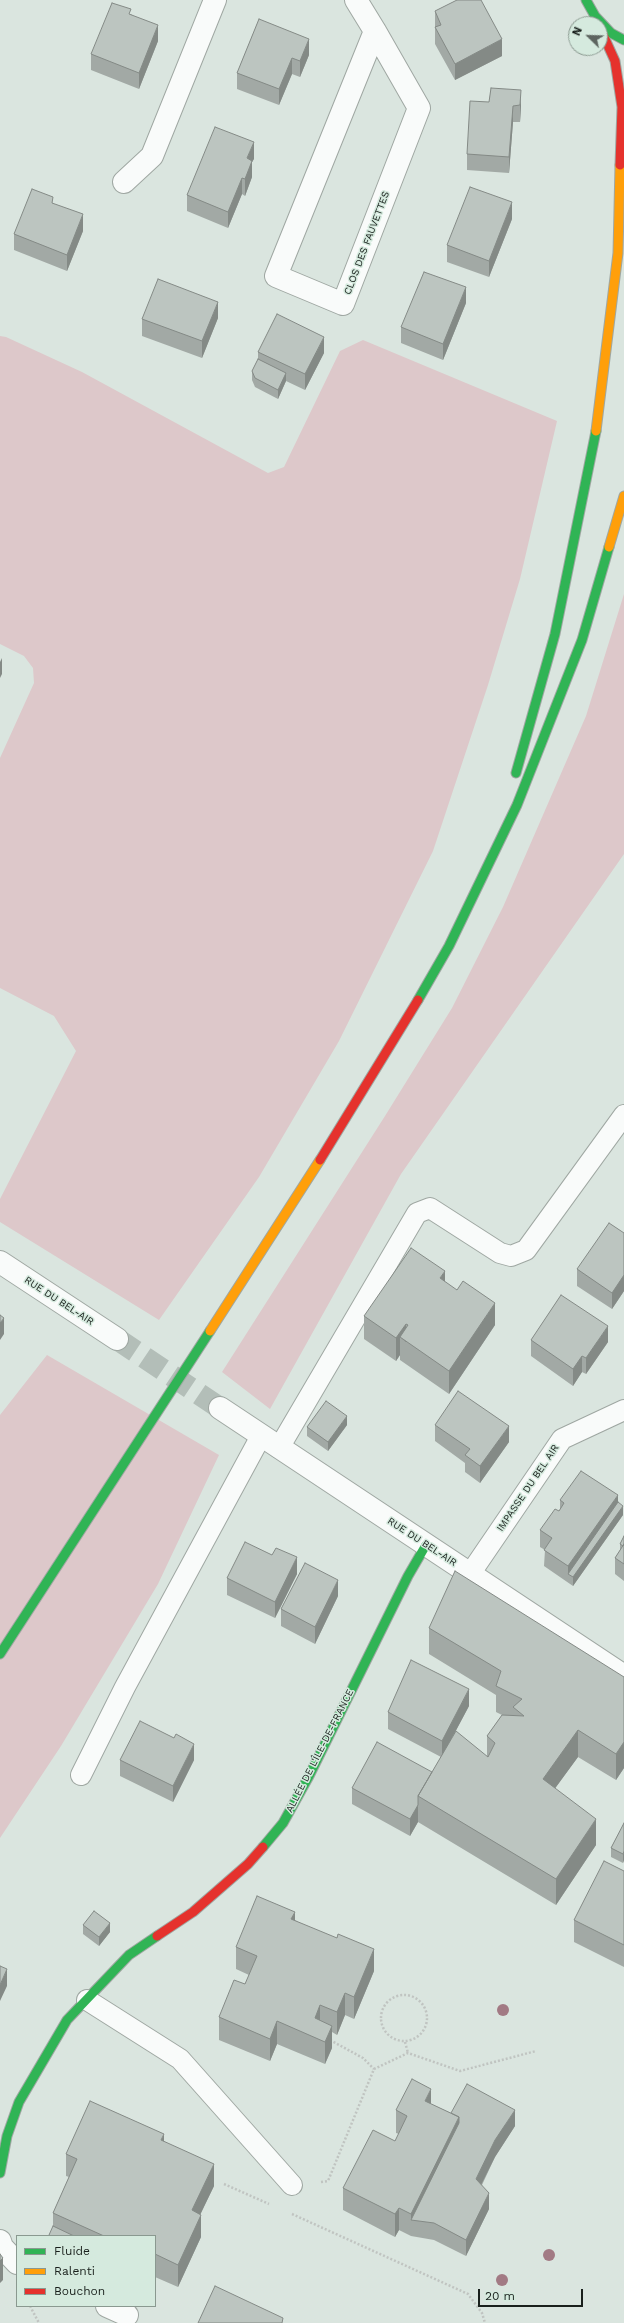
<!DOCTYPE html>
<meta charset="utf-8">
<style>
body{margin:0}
#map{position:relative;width:624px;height:2323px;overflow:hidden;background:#dae5df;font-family:"Work Sans",sans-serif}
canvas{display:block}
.legend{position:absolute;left:16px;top:2235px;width:140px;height:72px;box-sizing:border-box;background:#d5eade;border:1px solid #8a9990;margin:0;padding:5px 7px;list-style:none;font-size:12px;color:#19201c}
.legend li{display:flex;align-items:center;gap:8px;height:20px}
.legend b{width:20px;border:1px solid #8a9990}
.north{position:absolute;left:568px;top:16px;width:40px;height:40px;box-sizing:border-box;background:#d5eade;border:1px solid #8a9990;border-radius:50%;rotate:293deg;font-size:11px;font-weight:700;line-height:16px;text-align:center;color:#19201c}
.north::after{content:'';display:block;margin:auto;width:14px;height:18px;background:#5d6560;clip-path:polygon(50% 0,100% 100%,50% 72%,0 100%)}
.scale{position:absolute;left:478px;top:2289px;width:105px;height:18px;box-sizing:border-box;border:2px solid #19201c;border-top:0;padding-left:5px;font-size:12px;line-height:14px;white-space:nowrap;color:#19201c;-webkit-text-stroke:3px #d5eade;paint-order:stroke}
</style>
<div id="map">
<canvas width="624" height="2323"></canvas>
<ul class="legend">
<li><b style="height:5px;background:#30b455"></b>Fluide</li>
<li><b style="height:5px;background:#ff9f0a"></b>Ralenti</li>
<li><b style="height:5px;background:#e5322d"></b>Bouchon</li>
</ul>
<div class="north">N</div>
<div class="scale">20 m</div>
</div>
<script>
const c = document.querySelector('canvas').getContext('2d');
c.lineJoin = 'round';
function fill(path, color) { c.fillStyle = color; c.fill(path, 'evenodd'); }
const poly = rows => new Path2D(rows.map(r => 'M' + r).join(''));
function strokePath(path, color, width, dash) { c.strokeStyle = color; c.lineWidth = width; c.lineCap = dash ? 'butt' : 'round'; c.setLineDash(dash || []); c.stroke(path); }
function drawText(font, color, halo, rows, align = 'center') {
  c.font = font + ' "Work Sans",sans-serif'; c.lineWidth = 3; c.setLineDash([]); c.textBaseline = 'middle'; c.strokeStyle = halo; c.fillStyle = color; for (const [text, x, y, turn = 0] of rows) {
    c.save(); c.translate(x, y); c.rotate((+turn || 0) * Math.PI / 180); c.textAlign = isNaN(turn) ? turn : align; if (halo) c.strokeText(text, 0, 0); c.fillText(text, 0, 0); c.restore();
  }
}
const green = poly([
 [0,336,6,337,82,372,268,473,284,467,340,351,363,340,557,421,520,579,488,685,433,851,339,1041,259,1177,159,1320,0,1222,0,1199,76,1051,54,1016,0,988,0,758,34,683,33,668,24,656,0,644],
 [624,594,624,854,401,1174,270,1409,222,1372,385,1116,452,1008,503,907,586,716],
 [47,1355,219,1455,158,1584,61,1746,0,1838,0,1415]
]);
const streetTunnel = poly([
 [117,1339,220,1408]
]);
const path = poly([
 '381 2018a23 23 0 1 1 46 0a23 23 0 1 1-46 0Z',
 [330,2040,363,2058,374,2069],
 [405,2042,408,2053],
 [321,2182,328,2181,374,2069,408,2053,460,2071,536,2051],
 [224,2184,269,2204],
 [292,2214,468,2294,482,2313,485,2323],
 [30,2306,39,2323]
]);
const lane = poly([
 [279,1448,417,1213,430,1208,500,1253,511,1256,526,1250,624,1115],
 [470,1574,562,1439,624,1410],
 [81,1775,125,1687,261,1436],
 [87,2000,180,2059,292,2185]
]);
const street = poly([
 [356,0,375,31,419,108,343,304,276,276,375,31],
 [124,182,152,156,215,0],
 [0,1262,117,1339],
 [220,1408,624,1676],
 [0,2241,2,2247,17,2263],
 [107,2306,127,2315]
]);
const fast = poly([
 [586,0,595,16,611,33,624,40],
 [516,773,555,634,596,431],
 [418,1000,449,946,517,805,582,640,609,547],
 [0,1654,210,1331],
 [263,1847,283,1823,309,1776,408,1576,426,1545],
 [0,2173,7,2136,19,2102,67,2020,129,1955,157,1936]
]);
const slow = poly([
 [596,431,618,253,620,165],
 [609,547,624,496],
 [210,1331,320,1160]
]);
const jam = poly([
 [600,28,615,61,622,107,620,165],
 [320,1160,418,1000],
 [157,1936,193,1912,248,1864,263,1847]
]);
const trees = [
 [503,2010],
 [549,2255],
 [502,2280]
];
const wall = poly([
 [435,11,502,56,455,80,435,44],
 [131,14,158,41,139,89,91,70,91,54],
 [259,19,309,55,300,77,292,74,279,105,237,89,237,73],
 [491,88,521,106,520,122,513,122,509,173,467,170,467,154,489,102],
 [254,159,252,162,252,177,245,196,242,194,228,228,187,211,187,195],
 [53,203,83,231,67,271,14,250,14,234],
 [512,219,489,277,447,262,447,245],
 [466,303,443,360,401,343,401,327],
 [218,318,202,358,142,336,142,319],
 [258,352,324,353,305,390,286,381,278,399,255,387,252,380,252,371,258,359],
 [624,1233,624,1291,612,1309,577,1286,577,1269],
 [445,1282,495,1325,449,1394,400,1360,400,1355,396,1361,364,1339,364,1316],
 [531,1340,608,1342,586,1374,582,1372,573,1386,531,1356],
 [347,1425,328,1451,307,1436,307,1427],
 [435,1425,509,1442,480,1483,465,1472,465,1463,435,1441],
 [560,1500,618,1502,623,1515,573,1586,544,1566,545,1550,540,1547,540,1530,560,1510],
 [624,1536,624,1581,615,1574,615,1558,620,1550,620,1544],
 [272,1555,297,1574,275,1618,227,1595,227,1578],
 [338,1596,315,1644,281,1626,281,1609],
 [429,1628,624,1677,624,1768,616,1780,578,1757,555,1788,596,1845,556,1905,418,1822,410,1836,352,1804,352,1788,432,1772,441,1757,388,1729,388,1712,469,1706,449,1743,487,1756,487,1736,502,1715,496,1712,496,1695,429,1654],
 [120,1760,194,1760,173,1802,120,1776],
 [624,1823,624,1860,623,1863,611,1857,611,1848],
 [624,1871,624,1967,574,1942,574,1920],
 [295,1920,374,1971,354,2019,345,2015,337,2035,332,2032,332,2048,325,2064,277,2044,270,2061,219,2040,219,2017,245,1984,249,1975,236,1969,236,1947],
 [83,1925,110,1932,99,1946,83,1934],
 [431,2104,451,2113,515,2126,495,2157,482,2185,489,2209,466,2256,434,2240,411,2236,399,2230,395,2237,343,2210,343,2188,395,2141,399,2134,396,2133,396,2110],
 [164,2141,214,2186,200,2214,201,2237,178,2287,155,2277,155,2236,49,2236,53,2226,53,2213,69,2177,66,2176,66,2154]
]);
const shadedWall = poly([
 [158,25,158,41,139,89,139,73],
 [309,39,309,55,300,77,300,61],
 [502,39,502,56,455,80,455,64],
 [292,58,292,74,279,105,279,89],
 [521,90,521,106,520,122,520,105],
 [513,106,513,122,509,173,509,157],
 [254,142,254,159,252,162,252,177,245,196,245,179,247,158],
 [242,178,242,194,228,228,228,212],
 [512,202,512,219,489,277,489,261],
 [83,214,83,231,67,271,67,255],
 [466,287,466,303,443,360,443,344],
 [218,302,218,318,202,358,202,341],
 [324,337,324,353,305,390,305,374],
 [286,373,286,381,278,399,278,390],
 [2,658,2,674,0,678,0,662],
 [445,1271,445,1293,440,1278],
 [624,1275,624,1291,612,1309,612,1293],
 [495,1303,495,1325,449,1394,449,1371],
 [4,1318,4,1334,0,1340,0,1323],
 [406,1324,406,1342,400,1337,400,1355,396,1361,396,1338],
 [608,1326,608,1342,586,1374,586,1358],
 [582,1356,582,1372,573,1386,573,1369],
 [347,1416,347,1425,328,1451,328,1442],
 [509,1426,509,1442,480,1483,480,1466],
 [618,1495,618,1511,568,1574,568,1566],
 [623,1506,623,1515,573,1586,573,1577],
 [297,1557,297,1574,275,1618,275,1602],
 [338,1580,338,1596,315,1644,315,1627],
 [469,1689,469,1706,442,1757,442,1741],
 [578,1730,578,1757,543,1805,543,1779],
 [624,1742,624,1768,616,1780,616,1754],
 [194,1744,194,1760,173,1802,173,1786],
 [418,1805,418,1822,410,1836,410,1819],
 [596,1819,596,1845,556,1905,556,1879],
 [624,1851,624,1860,623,1863,623,1854],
 [295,1912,295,1934,291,1919],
 [110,1923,110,1932,99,1946,99,1937],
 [374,1949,374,1971,354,2019,354,1997],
 [7,1969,7,1986,0,2001,0,1985],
 [345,1993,345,2015,337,2035,337,2012],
 [320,2005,320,2027,315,2018],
 [277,2021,277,2044,270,2061,270,2039],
 [332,2026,332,2048,325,2064,325,2042],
 [431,2089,431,2111,425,2101],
 [515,2110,515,2126,495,2157,476,2195,476,2179,495,2140],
 [459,2117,459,2139,411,2220,411,2214],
 [164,2134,164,2156,161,2140],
 [214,2164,214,2186,192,2232,192,2210],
 [489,2193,489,2209,466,2256,466,2240],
 [399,2208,399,2230,395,2237,395,2214],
 [201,2215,201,2237,178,2287,178,2265],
 [3,2258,3,2280,0,2283,0,2261]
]);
const building = poly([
 [457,0,481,0,502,39,455,64,435,27,441,25,435,11,457,0],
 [112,3,131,9,129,14,158,25,139,73,91,54,112,3],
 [259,19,309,39,300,61,292,58,279,89,237,73,259,19],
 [491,88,521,90,520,105,513,106,509,157,467,154,470,101,489,102,491,88],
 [215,127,254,142,247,158,252,161,245,179,242,178,228,212,187,195,215,127],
 [470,187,512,202,489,261,447,245,470,187],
 [32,189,53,197,52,203,83,214,67,255,14,234,32,189],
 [424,272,466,287,443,344,401,327,424,272],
 [158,279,218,302,202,341,142,319,158,279],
 [277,314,324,337,305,374,258,352,277,314],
 [258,359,286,373,278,390,255,378,252,371,258,359],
 [609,1223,624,1233,624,1275,612,1293,577,1269,609,1223],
 [411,1248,445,1271,440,1278,457,1290,463,1281,495,1303,449,1371,400,1337,408,1325,406,1324,396,1338,364,1316,411,1248],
 [561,1295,608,1326,586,1358,582,1356,573,1369,531,1340,561,1295],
 [0,1315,4,1318,0,1323,0,1315],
 [458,1391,509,1426,480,1466,465,1455,470,1449,435,1425,458,1391],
 [326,1401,347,1416,328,1442,307,1427,326,1401],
 [581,1471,618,1495,568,1566,544,1550,552,1538,540,1530,555,1509,559,1511,564,1503,560,1500,581,1471],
 [618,1502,623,1506,573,1577,568,1574,618,1502],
 [624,1536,624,1544,623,1546,620,1544,624,1536],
 [245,1542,272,1555,276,1548,297,1557,275,1602,227,1578,245,1542],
 [624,1544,624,1564,615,1558,624,1544],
 [305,1563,338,1580,315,1627,281,1609,305,1563],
 [455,1571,624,1677,624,1742,616,1754,578,1730,543,1779,596,1819,556,1879,418,1796,456,1731,488,1757,495,1743,487,1736,502,1715,524,1716,513,1707,522,1699,496,1686,501,1671,429,1628,455,1571],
 [411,1660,469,1689,442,1741,388,1712,411,1660],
 [140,1721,174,1738,176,1734,194,1744,173,1786,120,1760,140,1721],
 [377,1742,432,1772,418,1796,418,1805,410,1819,352,1788,377,1742],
 [624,1823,624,1851,623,1854,611,1848,624,1823],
 [604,1861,624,1871,624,1945,574,1920,604,1861],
 [257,1896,295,1912,291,1919,337,1938,338,1934,374,1949,354,1997,345,1993,337,2012,320,2005,315,2018,332,2026,325,2042,277,2021,270,2039,219,2017,234,1980,245,1984,257,1956,236,1947,257,1896],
 [94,1911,110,1923,99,1937,83,1925,94,1911],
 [0,1966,7,1969,0,1985,0,1966],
 [412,2079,431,2089,425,2101,459,2117,411,2214,399,2208,395,2214,343,2188,373,2130,395,2141,407,2116,396,2110,412,2079],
 [467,2084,515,2110,495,2140,476,2179,489,2193,466,2240,434,2223,411,2220,459,2123,459,2117,451,2113,467,2084],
 [90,2101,164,2134,161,2140,214,2164,192,2210,201,2215,178,2265,155,2254,155,2236,104,2236,53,2213,77,2159,66,2154,90,2101],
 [53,2226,74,2236,51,2236,49,2235,53,2226],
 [0,2254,3,2258,0,2261,0,2254],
 [215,2286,283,2318,282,2323,198,2323,215,2286]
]);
const streetNames = [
 ["CLOS DES FAUVETTES",367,243,-69],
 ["RUE DU BEL-AIR",59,1301,33],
 ["IMPASSE DU BEL AIR",528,1488,-56],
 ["RUE DU BEL-AIR",422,1542,33],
 ["ALLÉE DE L'ÎLE-DE-FRANCE",320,1751,-63]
];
fill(green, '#ddc8ca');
strokePath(streetTunnel, '#b3beb8', 22, [22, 11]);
strokePath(lane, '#9fa7a2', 22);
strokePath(street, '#9fa7a2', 24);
strokePath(fast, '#9fa7a2', 11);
strokePath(slow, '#9fa7a2', 11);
strokePath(jam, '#9fa7a2', 11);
strokePath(path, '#c0c4c1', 2.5, [2, 2]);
strokePath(lane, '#f9fbfa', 20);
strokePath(street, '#f9fbfa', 22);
strokePath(fast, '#30b455', 9);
strokePath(slow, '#ff9f0a', 9);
strokePath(jam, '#e5322d', 9);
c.fillStyle = '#a27a84';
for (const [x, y] of trees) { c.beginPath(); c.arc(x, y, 6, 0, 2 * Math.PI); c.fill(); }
fill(wall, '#a2a9a5');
fill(shadedWall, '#848a86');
fill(building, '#bcc5c0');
strokePath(building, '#848a86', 1);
drawText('10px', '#19201c', '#d5eade', streetNames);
</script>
